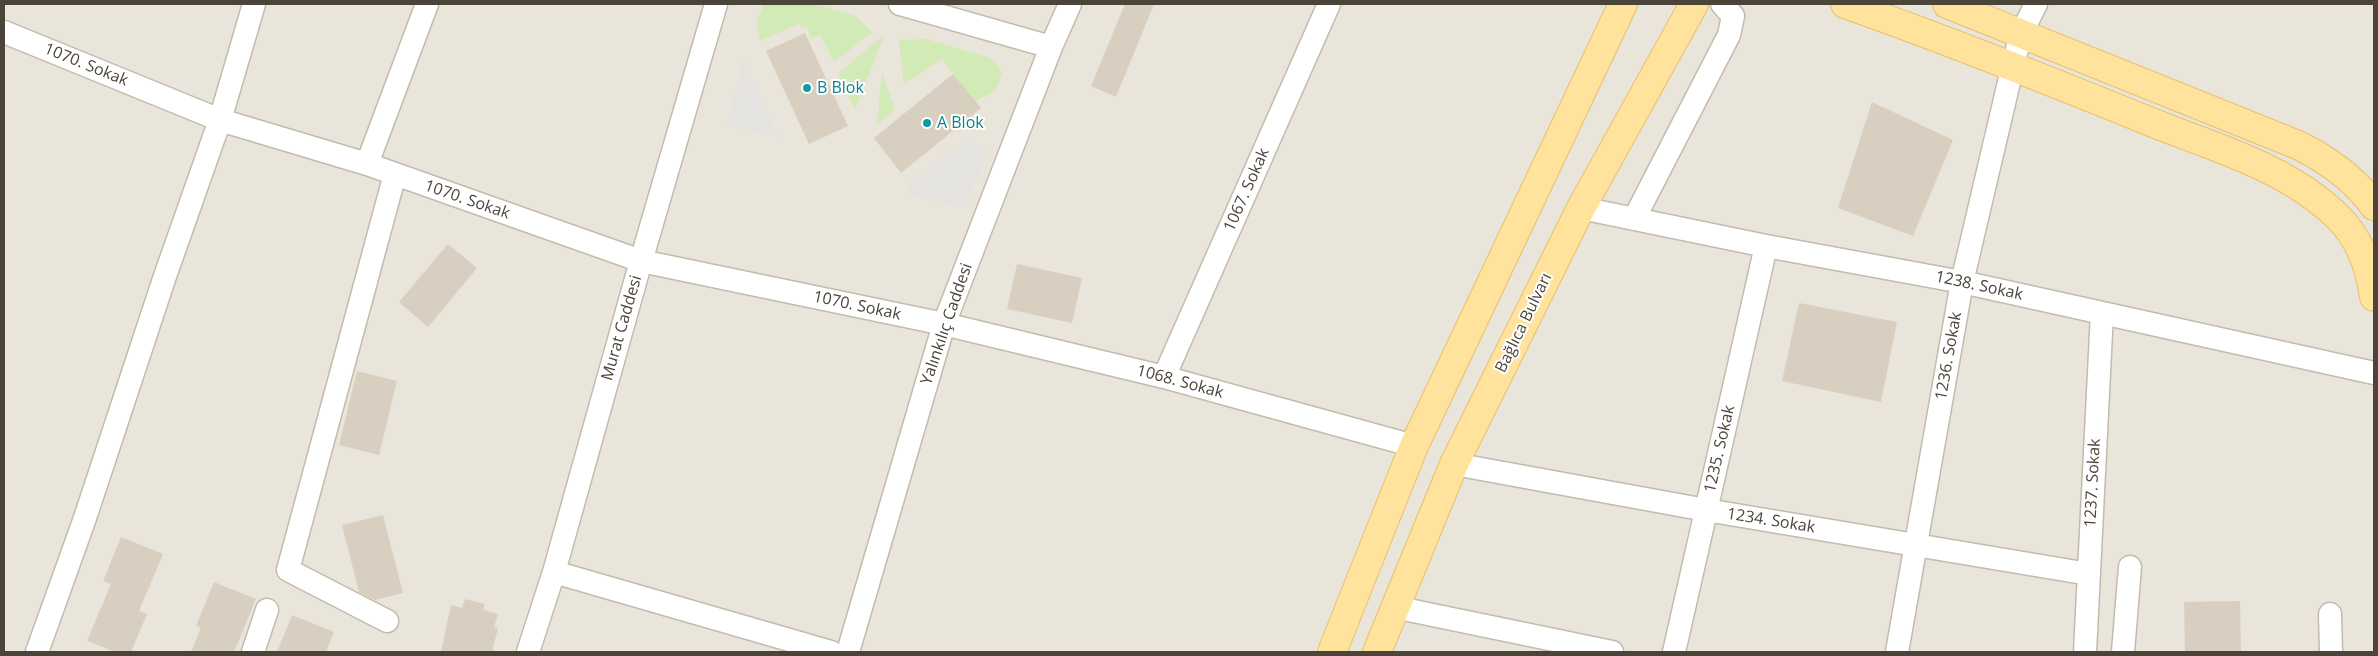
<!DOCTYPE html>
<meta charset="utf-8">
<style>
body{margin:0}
#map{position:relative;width:2378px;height:656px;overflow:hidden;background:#f6f3ec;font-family:"Open Sans",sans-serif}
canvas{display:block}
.frame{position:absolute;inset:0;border:5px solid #4b4439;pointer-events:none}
</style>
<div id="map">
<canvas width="2378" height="656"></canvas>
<div class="frame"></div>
</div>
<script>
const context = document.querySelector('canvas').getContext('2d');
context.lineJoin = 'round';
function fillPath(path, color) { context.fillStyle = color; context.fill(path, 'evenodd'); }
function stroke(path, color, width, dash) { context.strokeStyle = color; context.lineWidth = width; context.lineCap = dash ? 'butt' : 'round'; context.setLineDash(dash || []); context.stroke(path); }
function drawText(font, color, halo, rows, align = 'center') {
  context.font = font + ' "Open Sans",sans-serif'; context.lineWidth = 4; context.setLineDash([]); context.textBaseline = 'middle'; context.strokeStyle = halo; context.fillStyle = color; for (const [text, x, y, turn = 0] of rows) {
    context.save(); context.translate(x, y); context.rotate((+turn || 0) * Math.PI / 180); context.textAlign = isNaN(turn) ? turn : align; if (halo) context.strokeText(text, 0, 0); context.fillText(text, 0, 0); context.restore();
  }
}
fillPath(new Path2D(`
 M4 4H2374V652H4Z`), '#eae5da');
fillPath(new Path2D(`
 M763 4H815L856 16 872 32 834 62 821 35 811 38 807 27 802 28 799 24 760 41 757 23Z
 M881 37 883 38 855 110 838 74Z
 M926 39 988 57 995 61 1002 73 996 90 975 102 942 59 904 84 899 40Z
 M882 72 895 109 877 124Z`), '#d2eab5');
fillPath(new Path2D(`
 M743 61 779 137 727 125Z
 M965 140 989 148 965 208 912 195 905 187Z`), '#e5e3e0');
fillPath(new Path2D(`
 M1125 4H1154L1116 97 1091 86Z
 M805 33 848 126 809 144 766 51Z
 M953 74 981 108 901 173 874 138Z
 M1872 102 1953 140 1913 236 1838 208Z
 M448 244 477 268 428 327 399 302Z
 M1017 264 1082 278 1072 323 1007 309Z
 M1799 303 1897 322 1881 402 1782 381Z
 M357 371 397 381 379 455 339 445Z
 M383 515 403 593 375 600 359 592 342 525Z
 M121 537 163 554 139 611 147 614 131 652H116L87 641 111 584 103 581Z
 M214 582 256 599 234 652H191L201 628 196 626Z
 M465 599 485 604 483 610 498 614 494 627 498 628 492 652H441L451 605 462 608Z
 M2240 601 2241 652H2185L2184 602Z
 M292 615 334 632 326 652H277Z`), '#d8cfc1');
const minor = new Path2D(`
 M900 4 1051 47
 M4 32 220 120 367 164 641 261 944 324 1164 377 1414 446
 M367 164 427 4
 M1581 208 1766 246 1962 282 2374 373
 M1634 219 1729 35 1733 16 1722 4
 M1164 377 1329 4
 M1454 464 1706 510 2089 574
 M554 572 831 652
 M1394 607 1612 652
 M2330 614 2331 652
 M387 621 288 570 395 174
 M37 652 85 518 164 279 220 120 254 4
 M253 652 267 610
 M528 652 554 572 641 261 716 4
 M848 652 944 324 1051 47 1070 4
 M1674 652 1766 246
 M1897 652 1962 282 2013 65 2021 34 2036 4
 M2085 652 2102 313
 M2123 652 2130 567`);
const major = new Path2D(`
 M1845 4C1950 41 2053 82 2156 124 2219 149 2287 168 2337 216 2359 237 2370 268 2374 297
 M1947 4 2298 145C2328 160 2355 179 2374 206
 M1332 652 1414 446 1623 4
 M1377 652 1454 464 1581 208 1694 4`);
stroke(minor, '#c2bbae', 25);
stroke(major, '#e6c16a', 30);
stroke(minor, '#fff', 22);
stroke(major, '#ffe39c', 28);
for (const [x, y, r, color] of [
 [807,88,5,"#0f9aa8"],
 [927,123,5,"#0f9aa8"]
]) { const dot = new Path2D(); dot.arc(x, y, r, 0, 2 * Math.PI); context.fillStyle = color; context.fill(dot); stroke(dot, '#fff', 2); }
drawText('16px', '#4b4439', '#fff', [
 ["1070. Sokak",86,65,22],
 ["1067. Sokak",1247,190,-66],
 ["1070. Sokak",467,200,19],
 ["1238. Sokak",1979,286,12],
 ["1070. Sokak",857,306,12],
 ["Bağlıca Bulvarı",1524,323,-64],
 ["Yalınkılıç Caddesi",947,324,-71],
 ["Murat Caddesi",622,328,-74],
 ["1236. Sokak",1949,356,-80],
 ["1068. Sokak",1180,382,15],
 ["1235. Sokak",1720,449,-77],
 ["1237. Sokak",2093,483,-87],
 ["1234. Sokak",1771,521,9]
]);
drawText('16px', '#0d838f', '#fff', [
 ["B Blok",817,88],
 ["A Blok",937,123]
], 'left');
</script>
